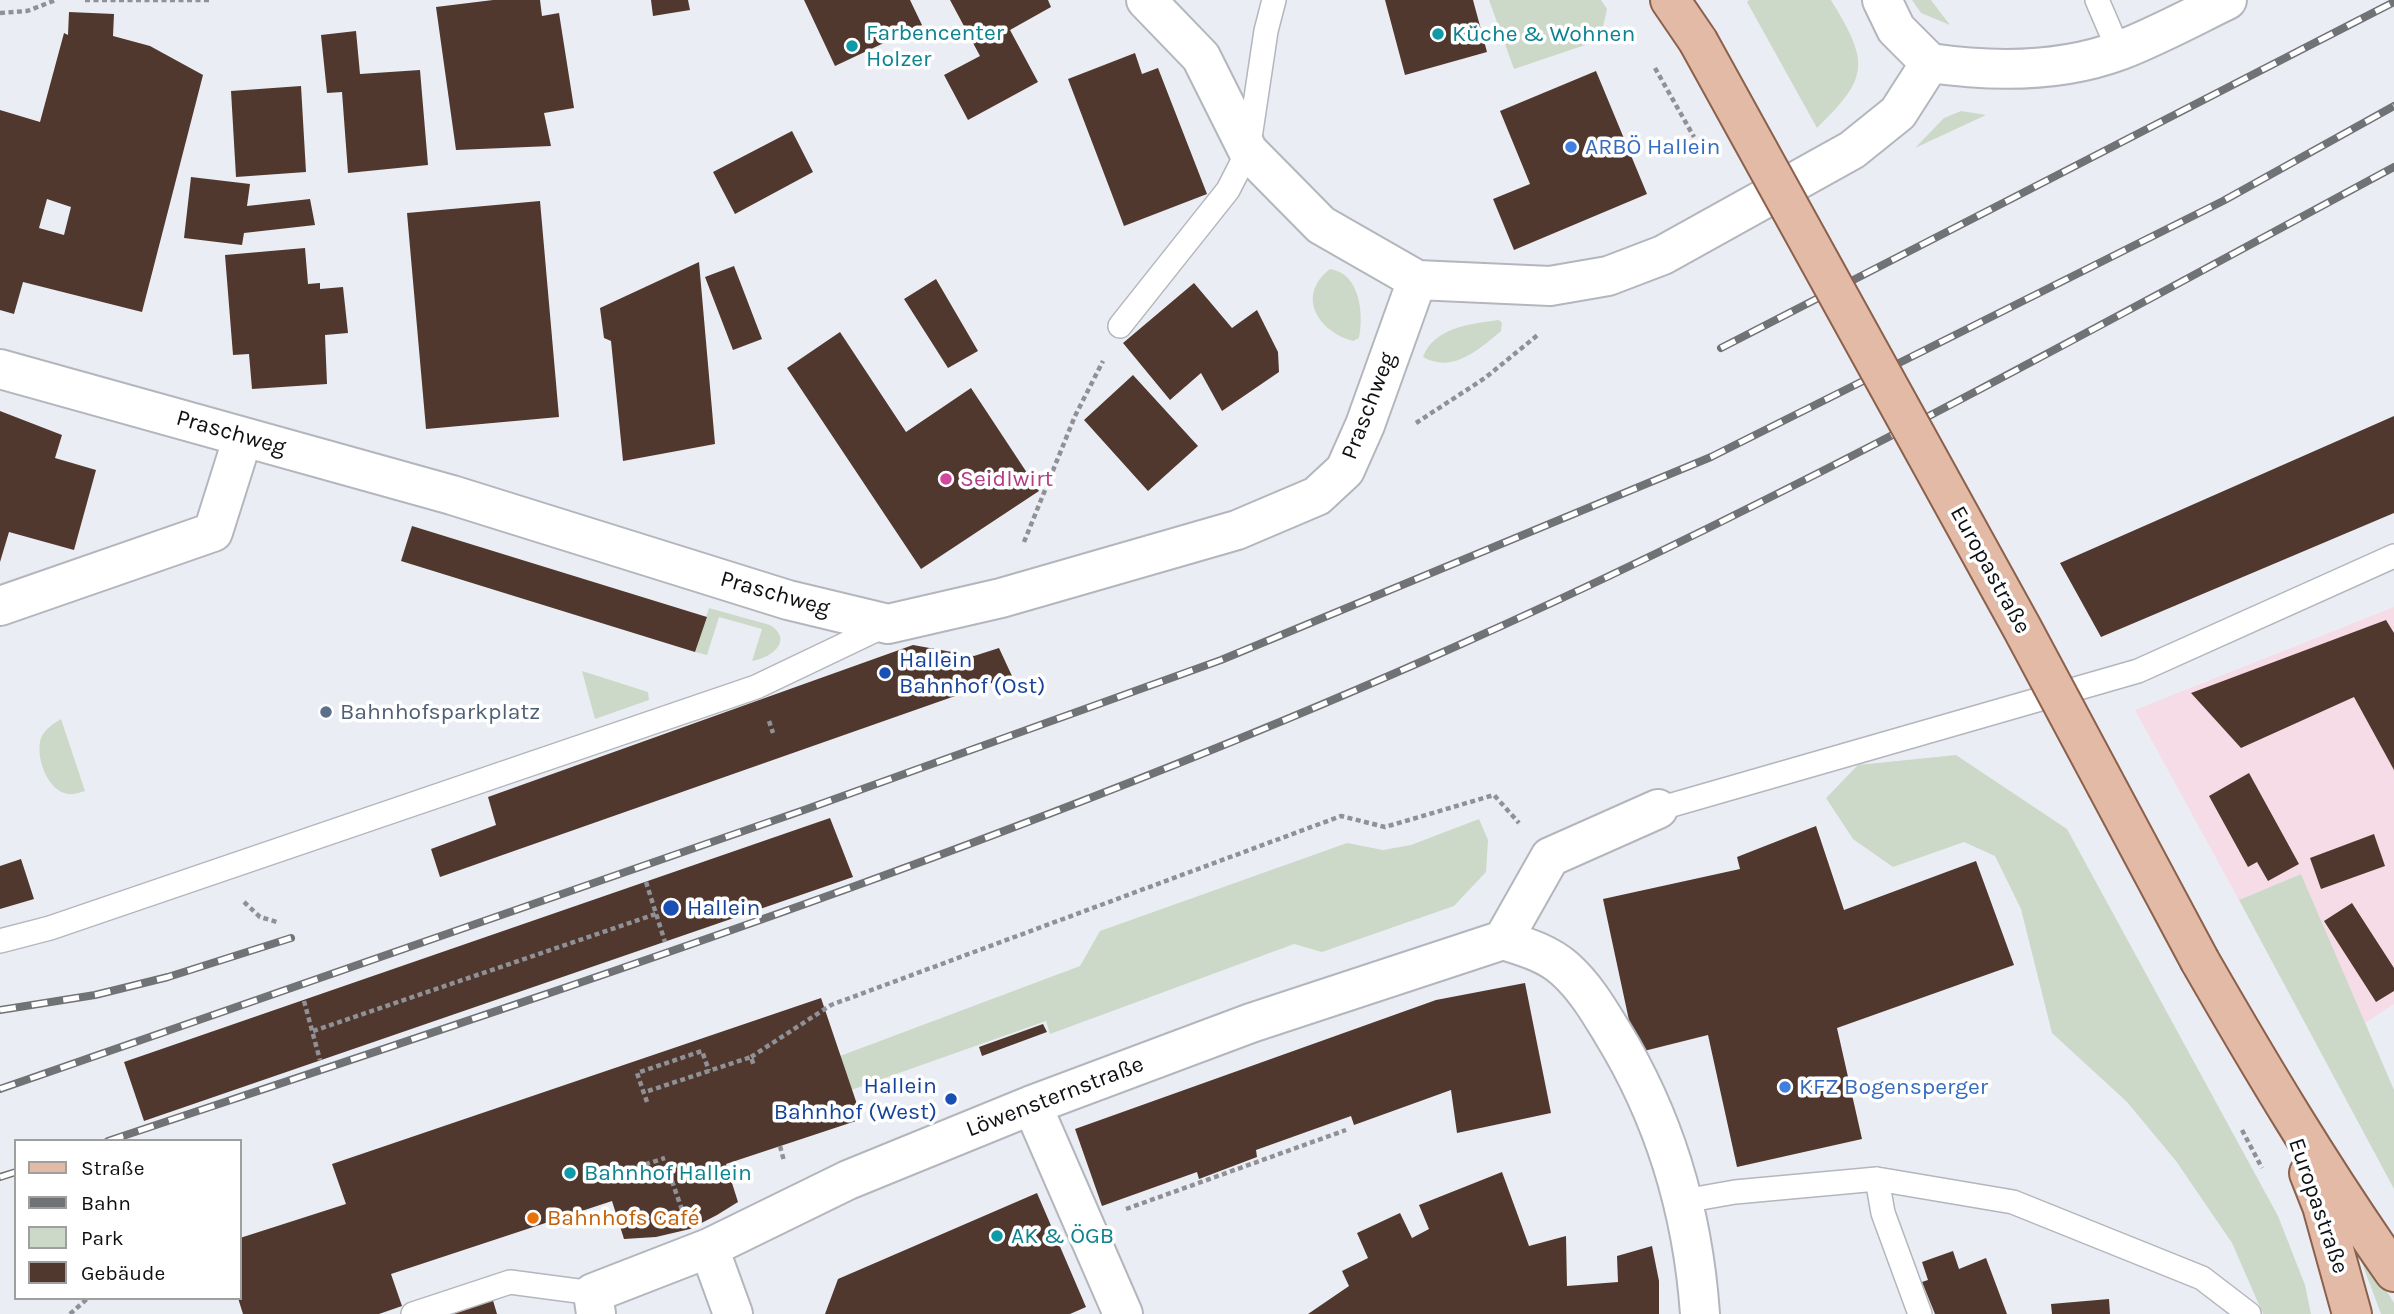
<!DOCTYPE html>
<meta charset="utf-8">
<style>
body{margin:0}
#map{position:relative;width:2394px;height:1314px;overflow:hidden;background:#ebedf4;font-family:Karla,sans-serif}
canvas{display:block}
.legend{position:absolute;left:14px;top:1139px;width:228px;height:161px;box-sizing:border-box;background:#fff;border:2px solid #9f9fa0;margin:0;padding:9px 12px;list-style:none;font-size:21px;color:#0f1012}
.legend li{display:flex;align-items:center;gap:14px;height:35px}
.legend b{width:35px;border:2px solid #9f9fa0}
</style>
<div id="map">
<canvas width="2394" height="1314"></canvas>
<ul class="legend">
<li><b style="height:9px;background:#e2baa6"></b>Straße</li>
<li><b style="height:9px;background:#707276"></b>Bahn</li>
<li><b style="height:19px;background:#ccd9c8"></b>Park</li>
<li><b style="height:19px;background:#51382e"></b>Gebäude</li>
</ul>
</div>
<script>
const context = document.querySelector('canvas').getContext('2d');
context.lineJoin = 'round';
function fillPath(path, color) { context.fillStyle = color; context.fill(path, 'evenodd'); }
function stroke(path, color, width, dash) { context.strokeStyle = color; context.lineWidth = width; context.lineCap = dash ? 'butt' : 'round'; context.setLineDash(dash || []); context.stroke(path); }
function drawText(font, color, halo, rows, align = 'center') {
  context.font = font + ' Karla,sans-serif'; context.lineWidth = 7; context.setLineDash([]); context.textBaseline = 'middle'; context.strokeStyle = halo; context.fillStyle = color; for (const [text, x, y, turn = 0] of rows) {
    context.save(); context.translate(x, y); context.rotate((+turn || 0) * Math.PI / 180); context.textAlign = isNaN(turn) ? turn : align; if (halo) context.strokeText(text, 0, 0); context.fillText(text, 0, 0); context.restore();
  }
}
fillPath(new Path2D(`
 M2394 607V1004L2365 1023 2301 874 2239 900 2135 710Z`), '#f5dce6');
fillPath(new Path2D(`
 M1489 0H1601L1607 9 1600 40 1514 69Z
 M1749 0H1831C1869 62 1870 77 1817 128L1747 2Z
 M1912 0H1931L1950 25 1921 13Z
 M1961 111 1986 115 1915 148 1944 118Z
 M1330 269C1360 273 1364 314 1359 338L1353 341C1319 332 1295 296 1330 269Z
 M1499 320 1502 323 1501 331C1480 349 1452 374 1423 357 1434 327 1471 324 1499 320Z
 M709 608 770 625C794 640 772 658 752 661L762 629 719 617 707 655 695 652Z
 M582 671 648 692 649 700 595 719Z
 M61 719 85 791C81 792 73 795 68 794 47 791 35 756 41 738 45 729 53 724 61 719Z
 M1956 755 2067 829 2278 1216 2305 1285 2311 1314H2263L2232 1243 2176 1161 2127 1102 2052 1033 2021 909 1995 856 1964 842 1893 867 1853 839 1826 798 1858 765Z
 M1479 819 1488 840 1486 872 1454 906 1322 952 1294 944 1050 1034 1046 1021 851 1090 840 1056 1080 966 1100 931 1347 843 1383 850 1411 845Z
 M2301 874 2394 1090V1189L2239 900Z
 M2350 1231 2394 1303V1314H2381Z`), '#ccd9c8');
fillPath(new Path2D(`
 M493 0H540L542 16 559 13 574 108 544 113 551 146 456 150 436 7Z
 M651 0H688L690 10 653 16Z
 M804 0H910L922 25 835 66Z
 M950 0H1048L1051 7 1010 30 1038 82 968 120 944 75 980 56Z
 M1385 0H1473L1487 52 1405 75Z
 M69 12 114 14 113 36 150 46 203 75 142 312 23 282 14 314 0 310V110L40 122 64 33 68 35ZM47 199 71 207 64 235 39 228Z
 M356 31 360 74 420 70 428 165 348 173 342 92 327 93 321 35Z
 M1135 53 1142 74 1158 68 1207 194 1124 226 1068 79Z
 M1596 71 1647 194 1514 250 1493 199 1530 184 1500 111Z
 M301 86 306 172 236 177 231 91Z
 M792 131 813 172 735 214 713 172Z
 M191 177 250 184 247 206 310 199 315 225 244 233 242 245 184 238Z
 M540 201 559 417 426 429 407 213Z
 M305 248 308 284 320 283V289L343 287 348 333 325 335 327 384 252 389 249 354 233 355 225 255Z
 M699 262 715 444 623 461 611 341 604 338 600 308Z
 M734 266 762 339 733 350 705 277Z
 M936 279 978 351 948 368 904 299Z
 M1194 283 1232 328 1257 310 1278 352 1279 372 1222 411 1201 373 1170 400 1123 343Z
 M840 332 906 432 971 388 1039 491 921 569 787 368Z
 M1133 375 1198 446 1148 491 1084 420Z
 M0 411 62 435 55 458 96 470 74 550 9 532 0 562Z
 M2394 416V513L2101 637 2060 563Z
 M412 526 707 617 695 652 401 561Z
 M2386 620 2394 633V770L2354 697 2241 748 2191 693Z
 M913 645 974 656 999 648 1012 676 440 877 431 849 496 825 488 797Z
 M2249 773 2299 864 2268 881 2257 862 2248 867 2209 796Z
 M830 818 853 877 144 1121 124 1062Z
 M1816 826 1844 910 1976 861 2014 965 1837 1028 1862 1139 1737 1167 1708 1035 1636 1053 1603 899 1740 869 1737 857Z
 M2374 834 2385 866 2321 889 2310 858Z
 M21 859 34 899 0 909V866Z
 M2352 903 2394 968V991L2376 1002 2324 921Z
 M1525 983 1551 1113 1457 1133 1451 1090 1354 1125 1351 1116 1256 1150 1257 1157 1199 1179 1197 1172 1102 1206 1075 1129 1436 1000Z
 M821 998 862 1119 726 1164 738 1202 717 1215 690 1229 656 1237 624 1239 612 1201 391 1274 402 1306 379 1314H243L238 1298 240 1238 346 1204 332 1164Z
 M1043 1024 1047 1032 982 1056 979 1047Z
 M1502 1172 1529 1246 1566 1236 1567 1286 1618 1282 1617 1256 1652 1246 1659 1281V1314H1308L1349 1286 1342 1271 1368 1258 1357 1233 1400 1213 1412 1238 1429 1229 1419 1205Z
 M1037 1193 1086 1307 1070 1314H825L838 1279Z
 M1953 1251 1959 1269 1986 1258 2007 1314H1935L1922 1282 1928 1280 1922 1262Z
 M492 1297 497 1314H445Z
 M2109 1299 2110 1314H2052L2051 1304Z`), '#51382e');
const service = new Path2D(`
 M2097 0 2119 51
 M1120 326 1228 190 1248 151 1266 31 1274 0
 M1658 809 2138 671 2394 556
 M0 941 50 928 756 687 888 624
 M1877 1179 1883 1213 1920 1314
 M1684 1201 1735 1192 1877 1179 2013 1202 2202 1278 2249 1314
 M413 1314 510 1282 593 1293`);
const minor = new Path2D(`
 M1146 0 1201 57 1248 151 1321 225 1417 280 1550 286 1608 276 1663 255 1852 150 1898 113 1930 63 1896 29 1882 0
 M1930 63C1992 72 2060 73 2121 50 2157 36 2192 17 2227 0
 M0 369 452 495 788 600 888 624 1001 598 1237 530 1317 496 1345 470 1365 425 1417 280
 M0 606 213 532 243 437
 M1503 940C1525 947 1547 953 1565 969 1585 987 1598 1009 1612 1032 1665 1118 1693 1214 1700 1314
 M1032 1105 1123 1314
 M709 1248 733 1314
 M596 1314 593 1293 709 1248 848 1180 1032 1105 1251 1023 1503 940 1550 857 1658 809`);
const primary = new Path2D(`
 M1670 0 1698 41
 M2200 961C2261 1067 2323 1171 2394 1272
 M2309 1173 2322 1206 2352 1314`);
stroke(service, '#b3b6bc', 26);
stroke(minor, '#b3b6bc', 42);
stroke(primary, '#8b614b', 42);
stroke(new Path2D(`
 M85 0H211
 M0 13 27 11 56 0
 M1416 423 1485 378 1539 334
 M1024 542 1075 416 1103 361
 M769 721 773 733
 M646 882 665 942
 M244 902 260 917 277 922
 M304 1001 320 1060
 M313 1031 656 914
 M751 1057 831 1005 1341 816 1385 827 1494 795 1519 823
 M648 1091 751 1057 754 1066
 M647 1102 637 1073 702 1051 709 1071
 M2242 1130 2262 1168
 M780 1146 784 1161
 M637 1167 665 1158
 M672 1181 682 1210
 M1126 1209 1346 1130
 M70 1314 88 1298`), '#8f9196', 4.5, [5, 3.5]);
stroke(service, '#fff', 23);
stroke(minor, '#fff', 38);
stroke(primary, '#e2baa6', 38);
const rail = new Path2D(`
 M1721 348 2394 2
 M0 1010 95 995 168 977 291 938
 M0 1089 804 810 1221 660 1711 457 2223 201 2394 106
 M108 1141C563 989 1020 841 1459 645 1779 503 2086 333 2394 167
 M0 1177 16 1172`);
stroke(rail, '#707276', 8);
stroke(rail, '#fff', 5, [16]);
const primaryBridge = new Path2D(`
 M1698 41 2022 628 2200 961`);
stroke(primaryBridge, '#8b614b', 42, []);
stroke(new Path2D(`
 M1655 68 1694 137`), '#8f9196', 4.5, [5, 3.5]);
stroke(primaryBridge, '#e2baa6', 38);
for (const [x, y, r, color] of [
 [1438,34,7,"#0f9aa8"],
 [852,46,7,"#0f9aa8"],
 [1571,147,7,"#3f7fe0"],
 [946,479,7,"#d1479c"],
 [885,673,7,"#1a4fb4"],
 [326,712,7,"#5c6f8a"],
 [671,908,9,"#1a4fb4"],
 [1785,1087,7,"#3f7fe0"],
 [951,1099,7,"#1a4fb4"],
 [570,1173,7,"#0f9aa8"],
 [533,1218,7,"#e8710a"],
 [997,1236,7,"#0f9aa8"]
]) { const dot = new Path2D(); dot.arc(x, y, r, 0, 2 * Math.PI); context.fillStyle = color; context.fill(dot); stroke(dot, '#fff', 2.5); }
drawText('23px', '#0d838f', '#fff', [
 ["Farbencenter",866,33],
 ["Holzer",866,59],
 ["Küche & Wohnen",1452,34],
 ["Bahnhof Hallein",584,1173],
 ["AK & ÖGB",1011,1236]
], 'left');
drawText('23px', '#366cbe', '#fff', [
 ["ARBÖ Hallein",1585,147],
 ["KFZ Bogensperger",1799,1087]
], 'left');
drawText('23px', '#0f1012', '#fff', [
 ["Praschweg",1369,406,-69],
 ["Praschweg",231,433,16],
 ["Europastraße",1990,570,61],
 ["Praschweg",775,594,16],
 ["Löwensternstraße",1055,1097,-21],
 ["Europastraße",2318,1206,71]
]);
drawText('23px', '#b23c85', '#fff', [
 ["Seidlwirt",960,479]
], 'left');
drawText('23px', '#164399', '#fff', [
 ["Hallein",899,660],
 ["Bahnhof (Ost)",899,686],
 ["Hallein",687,908],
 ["Hallein",937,1086,"right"],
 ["Bahnhof (West)",937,1112,"right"]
], 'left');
drawText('23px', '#4e5e75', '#fff', [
 ["Bahnhofsparkplatz",340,712]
], 'left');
drawText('23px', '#c56008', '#fff', [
 ["Bahnhofs Café",547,1218]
], 'left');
</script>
